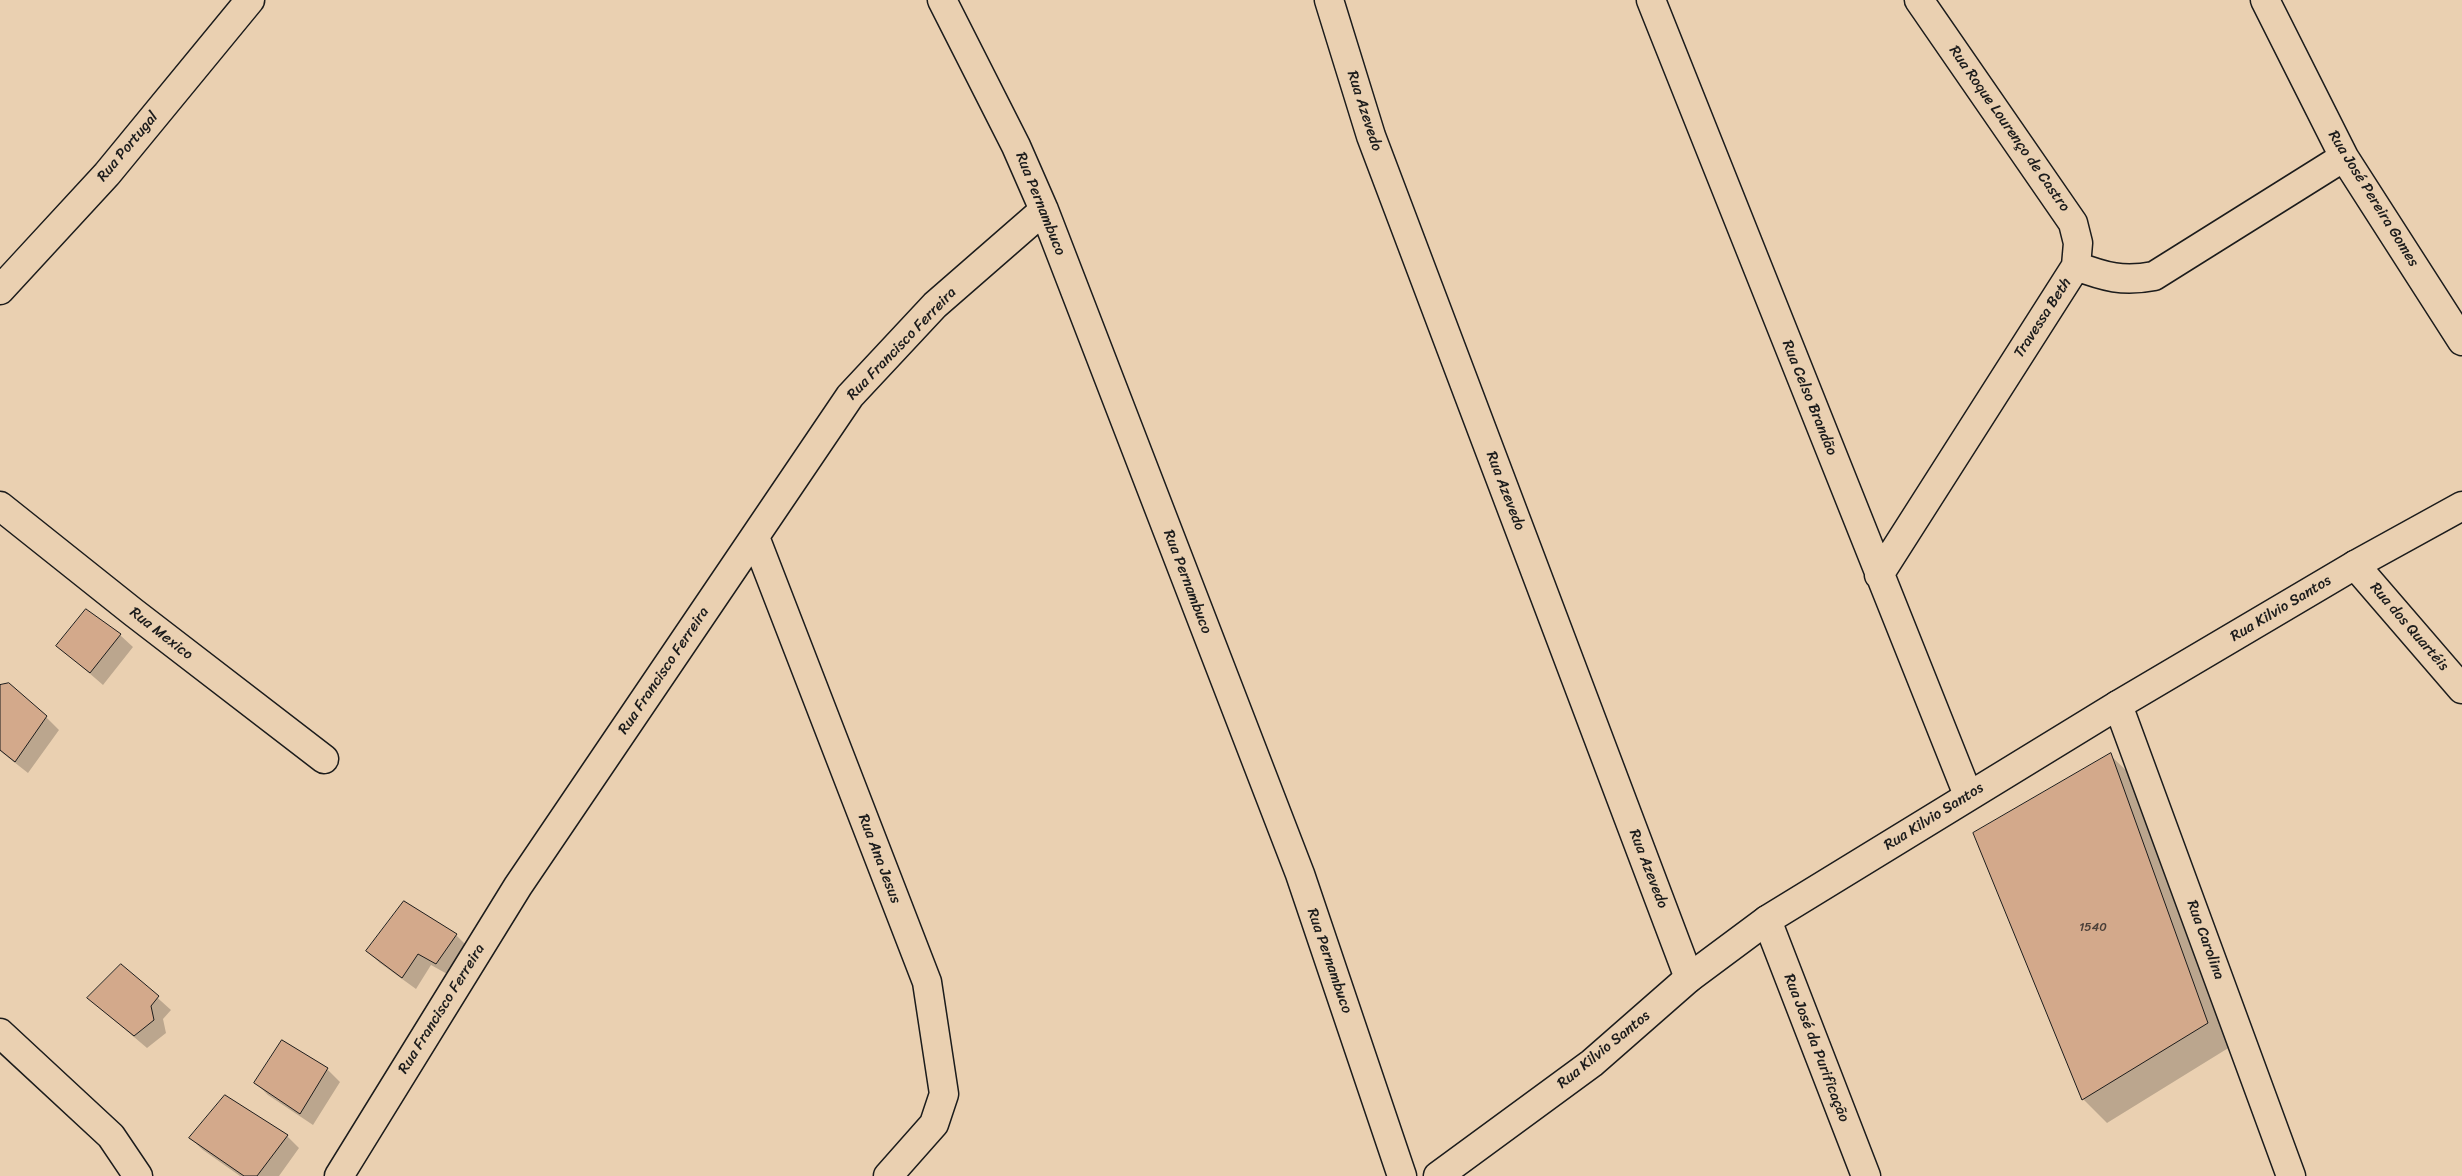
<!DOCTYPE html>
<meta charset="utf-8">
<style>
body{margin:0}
canvas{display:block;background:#ead0b1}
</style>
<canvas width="2462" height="1176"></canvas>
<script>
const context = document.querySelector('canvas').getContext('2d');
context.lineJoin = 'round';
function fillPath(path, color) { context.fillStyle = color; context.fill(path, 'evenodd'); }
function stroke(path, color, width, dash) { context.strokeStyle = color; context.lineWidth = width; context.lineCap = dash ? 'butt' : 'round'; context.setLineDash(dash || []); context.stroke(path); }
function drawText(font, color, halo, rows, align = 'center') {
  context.font = font + ' Sriracha,sans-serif'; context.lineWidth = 4.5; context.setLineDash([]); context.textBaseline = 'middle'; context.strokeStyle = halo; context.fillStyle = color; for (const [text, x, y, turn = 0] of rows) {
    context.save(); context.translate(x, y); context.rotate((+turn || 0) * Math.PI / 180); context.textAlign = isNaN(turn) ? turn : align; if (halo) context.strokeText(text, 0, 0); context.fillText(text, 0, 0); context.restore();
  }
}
fillPath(new Path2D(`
 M120 635 133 647 103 685 58 646Z
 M0 687 46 717 59 730 28 773 0 751Z
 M2110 755 2134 778 2230 1047 2107 1123 2083 1099 1974 834Z
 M404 903 456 935 469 948 449 975 431 965 416 989 380 963 367 951Z
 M121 965 171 1010 163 1019 166 1033 147 1048 88 998Z
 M327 1069 340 1082 313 1125 268 1095 256 1083Z
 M287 1136 299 1148 279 1176H240L203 1150 190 1138Z`), '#0003');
const building = new Path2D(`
 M86 609 121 634 90 673 56 646Z
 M9 683 47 716 15 762 0 750V685Z
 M2111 753 2208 1023 2082 1100 1973 833Z
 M404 901 457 934 436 964 418 954 402 978 366 951Z
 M121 964 159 996 151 1006 154 1020 134 1036 87 998Z
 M282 1040 328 1068 300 1114 254 1083Z
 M225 1095 288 1135 257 1176H244L189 1138Z`);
fillPath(building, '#d3a98b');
stroke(building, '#1c1c1c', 1);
const minor = new Path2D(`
 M942 0 1016 146 1044 210 1300 874 1402 1176
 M1329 0 1371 136 1689 978
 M1651 0 1968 795
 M2265 0 2344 157 2462 341
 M2076 266C2105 277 2123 282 2154 276L2344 157
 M0 290 107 174 250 0
 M0 506 133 612 324 759
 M755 537 927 982 944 1094 934 1124 888 1176
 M1879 575 2076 266 2078 243 2073 223 1919 0
 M2118 705 2291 1176
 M1767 920 1866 1176
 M0 1033 111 1136 138 1176
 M339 1176 518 886 850 396 935 305 1044 210`);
const tertiary = new Path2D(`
 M2355 565 2462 689`);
const secondary = new Path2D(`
 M1438 1176 1592 1063 1689 978 1767 920 2118 705 2355 565 2462 506`);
stroke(minor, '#1c1c1c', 31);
stroke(tertiary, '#1c1c1c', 31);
stroke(secondary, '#1c1c1c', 31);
stroke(minor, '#ead0b1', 28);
stroke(tertiary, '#ead0b1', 28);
stroke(secondary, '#ead0b1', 28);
drawText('12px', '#4a3f38', null, [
 ["1540",2093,928]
]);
drawText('15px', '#1c1c1c', '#ead0b1', [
 ["Rua Azevedo",1364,111,72],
 ["Rua Roque Lourenço de Castro",2009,129,55],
 ["Rua Portugal",128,147,-50],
 ["Rua José Pereira Gomes",2373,199,58],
 ["Rua Pernambuco",1040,204,68],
 ["Travessa Beth",2043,318,-57],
 ["Rua Francisco Ferreira",902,344,-46],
 ["Rua Celso Brandão",1809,398,68],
 ["Rua Azevedo",1505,491,69],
 ["Rua Pernambuco",1187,582,69],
 ["Rua Kilvio Santos",2281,609,-31],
 ["Rua dos Quartéis",2409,627,49],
 ["Rua Mexico",161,634,38],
 ["Rua Francisco Ferreira",664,671,-56],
 ["Rua Kilvio Santos",1934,817,-32],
 ["Rua Ana Jesus",879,859,69],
 ["Rua Azevedo",1648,869,69],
 ["Rua Carolina",2205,940,70],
 ["Rua Pernambuco",1329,961,71],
 ["Rua Francisco Ferreira",442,1009,-58],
 ["Rua José da Purificação",1816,1048,69],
 ["Rua Kilvio Santos",1604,1050,-39]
]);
</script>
